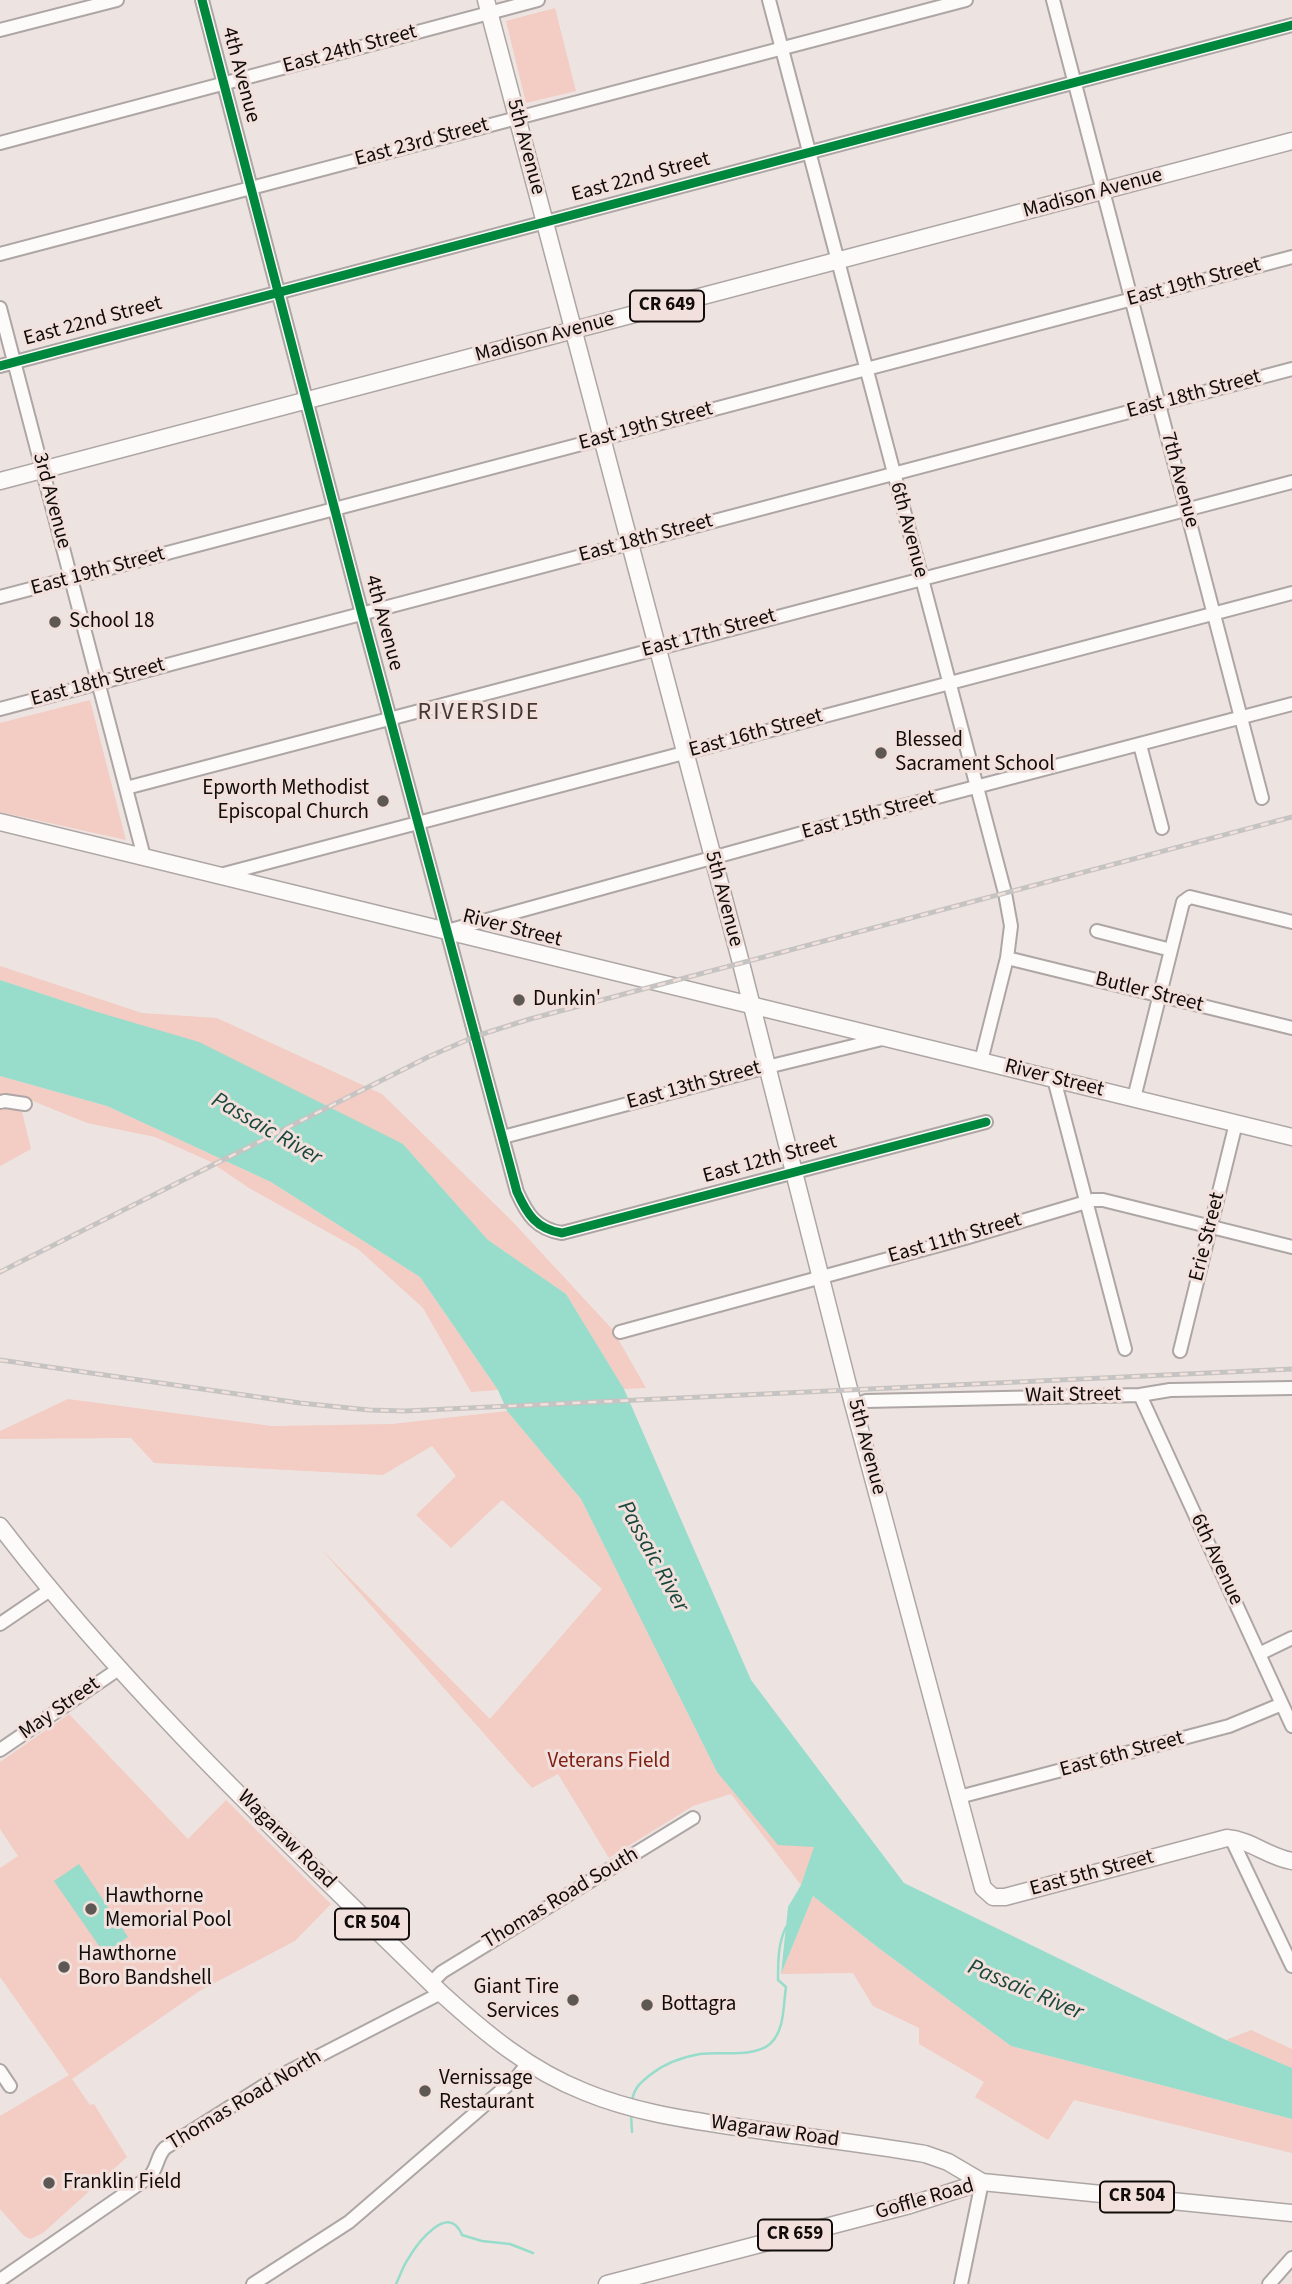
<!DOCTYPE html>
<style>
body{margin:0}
canvas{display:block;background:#ede4e1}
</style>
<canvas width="1292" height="2284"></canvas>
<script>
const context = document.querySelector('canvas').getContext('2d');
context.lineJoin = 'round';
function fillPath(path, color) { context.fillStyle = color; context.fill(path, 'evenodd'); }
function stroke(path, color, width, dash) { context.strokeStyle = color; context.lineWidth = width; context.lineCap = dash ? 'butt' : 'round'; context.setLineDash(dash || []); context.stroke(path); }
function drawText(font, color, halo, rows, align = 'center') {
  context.font = font + ' "Source Sans 3",sans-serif'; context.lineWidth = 6; context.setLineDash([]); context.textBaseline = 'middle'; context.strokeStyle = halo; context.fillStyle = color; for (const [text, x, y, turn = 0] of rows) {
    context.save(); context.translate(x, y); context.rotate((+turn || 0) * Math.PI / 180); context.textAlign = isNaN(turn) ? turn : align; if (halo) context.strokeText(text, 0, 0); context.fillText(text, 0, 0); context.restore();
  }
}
fillPath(new Path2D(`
 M555 8 576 91 526 103 506 21Z
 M90 700 126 840 0 812V723Z
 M0 966 142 1013 217 1018 382 1094 512 1221 613 1330 646 1388 624 1389 566 1294 488 1240 403 1144 94 1011 0 980Z
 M0 1076 107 1106 271 1182 420 1277 498 1390 471 1392 423 1308 358 1249 249 1188 209 1161 155 1137 87 1123 18 1095 31 1149 0 1166Z
 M68 1399 272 1426 392 1424 507 1411 581 1499 717 1772 815 1847 801 1885 731 1794 693 1806 609 1858 558 1774 532 1788 321 1549 490 1719 602 1589 502 1500 451 1548 416 1515 456 1476 432 1446 383 1475 154 1463 131 1438 0 1439V1431Z
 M69 1714 188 1839 226 1800 331 1904 295 1941 201 1990 72 2079 90 2105 94 2104 127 2157 43 2233 30 2239 24 2236 0 2209V2116L69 2075 0 1977V1868L18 1856 0 1829V1762Z
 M813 1896 876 1946 1011 2046 1292 2119V2153L1074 2100 1048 2140 975 2097 984 2082 919 2044V2028L873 2006 853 1973 781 1974Z
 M1251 2030 1292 2049V2068L1226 2040Z`), '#f3ccc3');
fillPath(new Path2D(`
 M0 980 94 1011 199 1042 403 1144 488 1240 566 1294 624 1389 751 1680 904 1883 1226 2040 1292 2068V2119L1011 2046 876 1946 813 1896 781 1974 788 1907 801 1885 814 1847 778 1845 717 1772 581 1499 507 1411 498 1390 420 1277 271 1182 107 1106 0 1076Z
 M79 1864 128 1937 104 1953 54 1881Z`), '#98dccb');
stroke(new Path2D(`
 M632 2101C634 2088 640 2083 650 2075 664 2064 682 2057 700 2054 721 2051 753 2058 770 2044 785 2030 783 2006 786 1987L778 1980C778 1962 778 1943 786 1927
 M631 2114 632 2132
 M396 2284C400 2276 403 2266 408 2259 418 2242 449 2202 462 2235L482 2241 510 2244 533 2253`), '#98dccb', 2.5);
const minor = new Path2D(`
 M202 0 362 614 517 1192C527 1214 536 1229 562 1233L986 1122
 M769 0 1005 893 1011 926 1007 958 981 1061
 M1053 0 1262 798
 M0 30 117 0
 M0 143 538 0
 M0 254 966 0
 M0 308 144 857
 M0 366 1292 25
 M0 597 1292 257
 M0 709 1292 369
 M1140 745 1162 828
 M126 788 1292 482
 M220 875 1292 593
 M447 931 842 822 1292 704
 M1097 931 1171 950
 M1007 958 1292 1028
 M1054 1079 1125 1349
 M1134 1098 1183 902 1190 897 1292 922
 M0 1102 5 1101 25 1104
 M503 1137 767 1067 882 1039
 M620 1332 965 1238 1093 1200H1103L1292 1247
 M1180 1351 1236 1123
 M1140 1395 1292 1726
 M855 1406 866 1401 1140 1395 1170 1390 1292 1388
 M0 1624 50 1590
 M1259 1654 1292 1638
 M0 1750 120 1668
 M959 1797 1229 1726 1282 1704
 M1231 1838 1292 1966
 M431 1983 442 1972 693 1818
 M0 2071 10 2086
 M0 2280 149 2177C158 2169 156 2157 165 2148L276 2078 441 1993
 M253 2284 349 2222 517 2077 528 2063
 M961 2284 982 2182
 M1269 2284 1292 2258`);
const major = new Path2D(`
 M486 0 741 963 848 1385 983 1888 993 1897H1005L1227 1838C1251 1840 1268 1857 1292 1861
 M0 481 1292 141
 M0 822 1292 1137
 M0 1526C130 1696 288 1843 441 1993 485 2033 529 2070 585 2092 631 2111 681 2119 730 2126 795 2136 861 2143 925 2154L948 2162 982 2182
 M607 2284 910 2205 982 2182 1292 2213`);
stroke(minor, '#ada6a4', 16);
stroke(major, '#ada6a4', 19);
stroke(minor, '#fcfbfa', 12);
stroke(major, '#fcfbfa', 16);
const rail = new Path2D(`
 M0 1272 428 1057 476 1036 530 1019 1292 817
 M0 1360 300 1403 369 1410 405 1411 1292 1369`);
stroke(rail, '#c6c4c2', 5);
stroke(rail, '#f2e0dc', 2.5, [8]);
stroke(new Path2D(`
 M202 0 362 614 517 1192C527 1214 536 1229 562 1233L986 1122
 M0 366 1292 25`), '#00873e', 9);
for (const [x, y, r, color] of [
 [55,622,7,"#5e5855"],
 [881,753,7,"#5e5855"],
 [383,801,7,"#5e5855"],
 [519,1000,7,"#5e5855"],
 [91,1909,7,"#5e5855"],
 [64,1967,7,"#5e5855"],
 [573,2000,7,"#5e5855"],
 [647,2005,7,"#5e5855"],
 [425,2091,7,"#5e5855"],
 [49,2183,7,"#5e5855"]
]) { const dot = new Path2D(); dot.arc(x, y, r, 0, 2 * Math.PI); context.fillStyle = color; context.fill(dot); stroke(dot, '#f2e0dc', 2.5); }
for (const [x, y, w] of [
 [667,306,74],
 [372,1924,74],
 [1137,2197,74],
 [795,2235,74]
]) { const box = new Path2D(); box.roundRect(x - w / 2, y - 15.5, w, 31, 5); context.fillStyle = '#f2e0dc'; context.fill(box); stroke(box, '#110c0a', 2); }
drawText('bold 19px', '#110c0a', null, [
 ["CR 649",667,306],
 ["CR 504",372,1924],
 ["CR 504",1137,2197],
 ["CR 659",795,2235]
]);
drawText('21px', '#110c0a', '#f2e0dc', [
 ["East 24th Street",350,50,-15],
 ["4th Avenue",240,75,75],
 ["East 23rd Street",422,143,-15],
 ["5th Avenue",525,147,75],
 ["East 22nd Street",641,178,-15],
 ["Madison Avenue",1093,194,-15],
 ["East 19th Street",1194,283,-15],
 ["East 22nd Street",93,322,-15],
 ["Madison Avenue",545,338,-15],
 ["East 18th Street",1194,395,-15],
 ["East 19th Street",646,427,-15],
 ["7th Avenue",1179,480,75],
 ["3rd Avenue",51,501,75],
 ["6th Avenue",908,530,75],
 ["East 18th Street",646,539,-15],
 ["East 19th Street",98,572,-15],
 ["4th Avenue",383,623,75],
 ["East 17th Street",709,634,-15],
 ["East 18th Street",98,683,-15],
 ["East 16th Street",756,734,-15],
 ["East 15th Street",869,816,-15],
 ["5th Avenue",723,899,75],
 ["River Street",512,929,14],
 ["Butler Street",1149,993,14],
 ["River Street",1054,1079,14],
 ["East 13th Street",694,1086,-15],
 ["East 12th Street",770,1160,-15],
 ["Erie Street",1208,1237,-76],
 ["East 11th Street",955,1239,-16],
 ["Wait Street",1073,1396,-1],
 ["5th Avenue",866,1447,75],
 ["6th Avenue",1216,1560,65],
 ["May Street",60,1709,-35],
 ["East 6th Street",1122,1755,-15],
 ["Wagaraw Road",286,1840,45],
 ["East 5th Street",1092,1874,-15],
 ["Thomas Road South",561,1899,-31],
 ["Thomas Road North",245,2101,-31],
 ["Wagaraw Road",775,2132,8],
 ["Goffle Road",925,2200,-16]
]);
drawText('21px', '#110c0a', '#f2e0dc', [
 ["School 18",69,622],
 ["Blessed",895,741],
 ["Sacrament School",895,765],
 ["Epworth Methodist",369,789,"right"],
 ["Episcopal Church",369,813,"right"],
 ["Dunkin'",533,1000],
 ["Hawthorne",105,1897],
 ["Memorial Pool",105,1921],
 ["Hawthorne",78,1955],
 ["Boro Bandshell",78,1979],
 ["Giant Tire",559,1988,"right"],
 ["Services",559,2012,"right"],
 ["Bottagra",661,2005],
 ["Vernissage",439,2079],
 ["Restaurant",439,2103],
 ["Franklin Field",63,2183]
], 'left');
drawText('21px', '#7f1f12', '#f2e0dc', [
 ["Veterans Field",609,1762]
]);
drawText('italic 23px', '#19473d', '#f2e0dc', [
 ["Passaic River",266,1130,30],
 ["Passaic River",652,1557,61],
 ["Passaic River",1025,1991,23]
]);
context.letterSpacing = '2px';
drawText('24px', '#453734', '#f2e0dc', [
 ["RIVERSIDE",479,714]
]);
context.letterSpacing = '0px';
</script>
